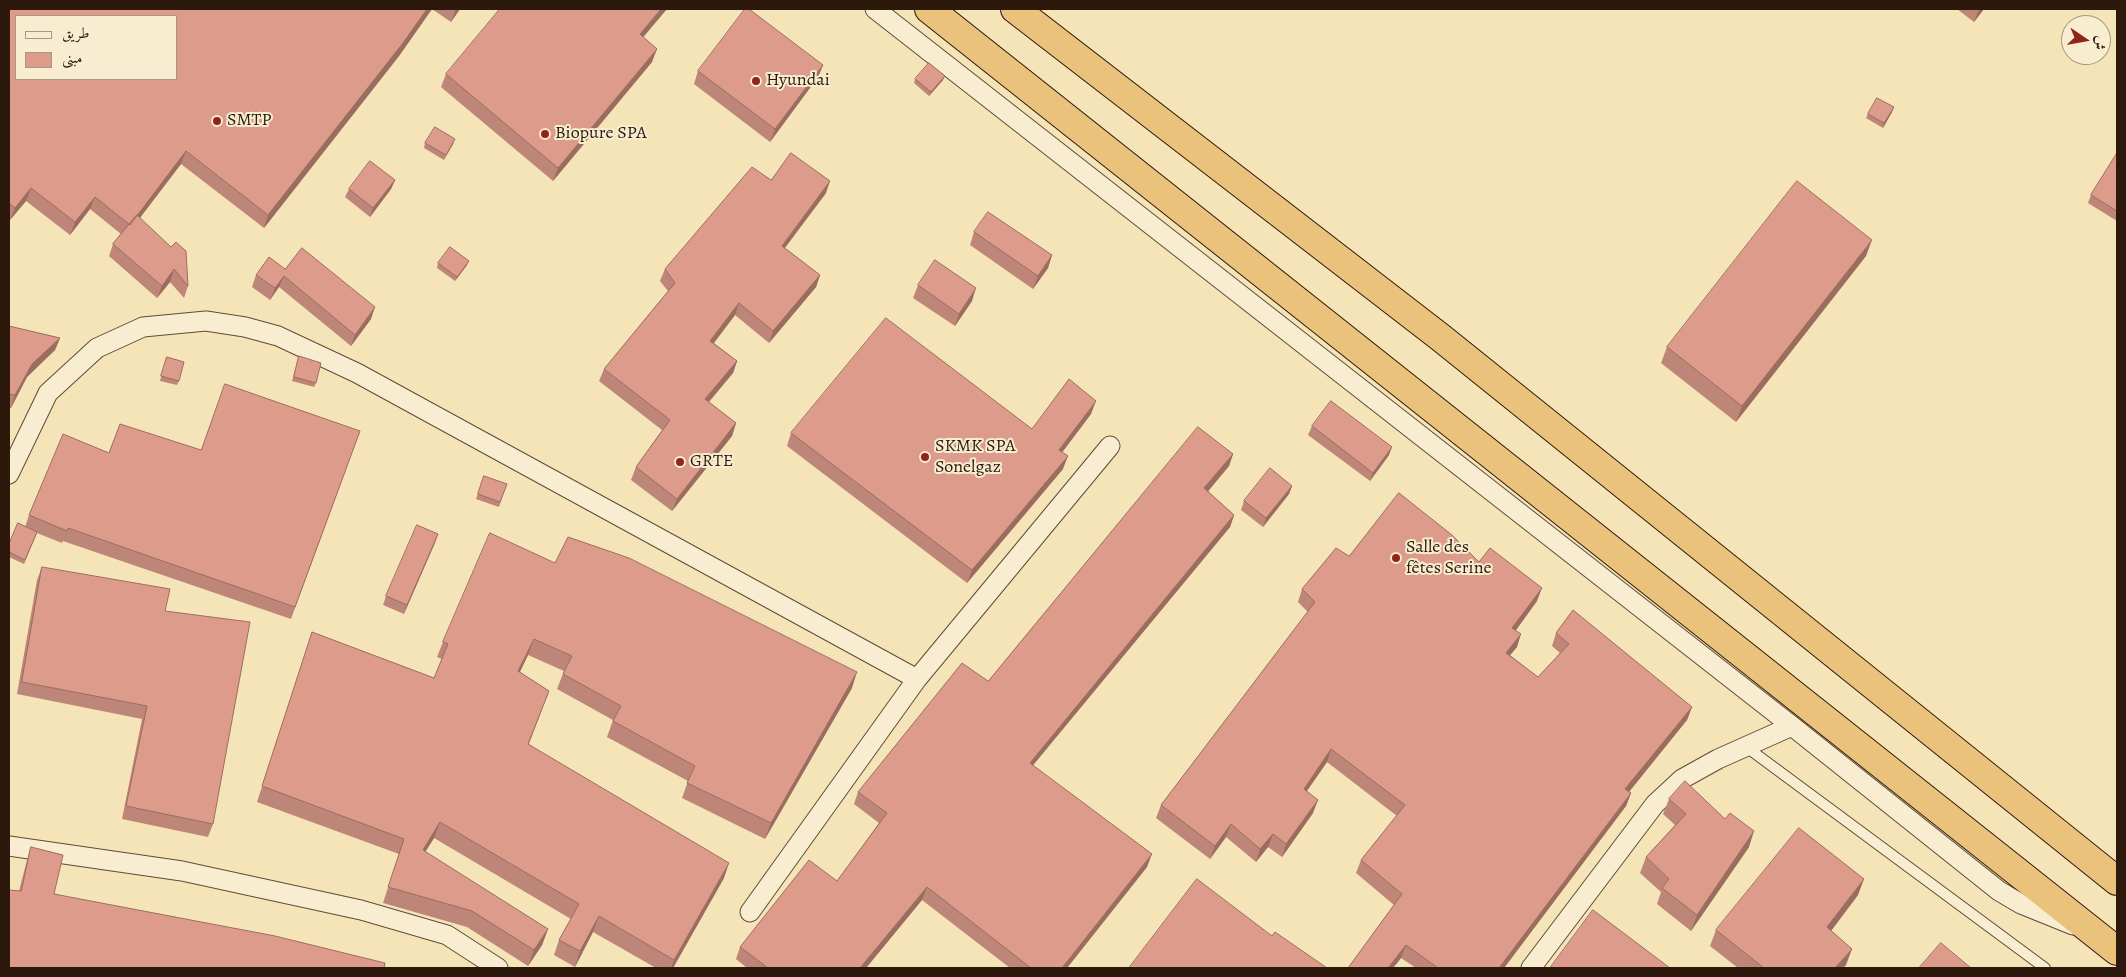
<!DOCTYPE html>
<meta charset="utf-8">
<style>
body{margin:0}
#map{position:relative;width:2126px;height:977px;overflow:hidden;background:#f5e4b7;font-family:Alegreya,Amiri,serif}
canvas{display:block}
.frame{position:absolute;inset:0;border:10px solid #2c190b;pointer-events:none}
.legend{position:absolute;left:15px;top:15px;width:162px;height:65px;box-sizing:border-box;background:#f8edd0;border:1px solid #a69881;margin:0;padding:6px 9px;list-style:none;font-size:15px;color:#2c190b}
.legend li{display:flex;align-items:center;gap:10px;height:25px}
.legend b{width:25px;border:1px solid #a69881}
.north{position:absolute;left:2061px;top:15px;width:50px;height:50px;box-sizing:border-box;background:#f8edd0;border:1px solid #a69881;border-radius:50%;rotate:102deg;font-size:14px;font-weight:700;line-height:20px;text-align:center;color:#2c190b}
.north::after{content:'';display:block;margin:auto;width:18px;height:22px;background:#8f2418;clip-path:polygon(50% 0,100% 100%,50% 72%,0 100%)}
</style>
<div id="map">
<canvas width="2126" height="977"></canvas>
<div class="frame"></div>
<ul class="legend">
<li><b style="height:6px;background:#f8edd0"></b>طريق</li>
<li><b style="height:14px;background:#dd9c8b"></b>مبنى</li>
</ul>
<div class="north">ش</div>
</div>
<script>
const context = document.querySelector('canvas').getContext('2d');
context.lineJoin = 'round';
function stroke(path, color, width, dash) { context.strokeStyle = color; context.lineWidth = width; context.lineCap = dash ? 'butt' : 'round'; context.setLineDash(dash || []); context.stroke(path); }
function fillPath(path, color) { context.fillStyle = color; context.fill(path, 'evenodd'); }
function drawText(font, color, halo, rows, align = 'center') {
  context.font = font + ' Alegreya,serif'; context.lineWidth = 4; context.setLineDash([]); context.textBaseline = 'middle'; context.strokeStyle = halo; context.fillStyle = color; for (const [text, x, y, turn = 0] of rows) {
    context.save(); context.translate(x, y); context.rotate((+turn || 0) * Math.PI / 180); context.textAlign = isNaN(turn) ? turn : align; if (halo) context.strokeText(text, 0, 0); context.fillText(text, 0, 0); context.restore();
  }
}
const lane = new Path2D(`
 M1745 746 2045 968`);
const street = new Path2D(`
 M875 9 1792 726 1999 891 2021 904 2073 925
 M9 474 48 393 97 348 143 327 206 321 245 327 278 336 357 373 917 679
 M9 846 182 871 361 910 447 935 498 968
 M750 912 917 679 1110 446
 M1531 968 1655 804 1682 779 1718 759 1792 726`);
const highway = new Path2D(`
 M929 9 2117 951
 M1015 9 1440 337 2117 881`);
stroke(lane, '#5e4c36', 12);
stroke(street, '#5e4c36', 21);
stroke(highway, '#2c190b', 30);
stroke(lane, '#f8edd0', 10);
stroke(street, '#f8edd0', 19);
stroke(highway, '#eac27c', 28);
fillPath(new Path2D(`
 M9 9H432L399 56 264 228 181 164 140 218 188 286 184 298 170 282 157 298 109 256 113 244 121 234 90 209 70 235 26 201 10 220 9 219Z
 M432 9H460L451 22Z
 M1957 9H1984L1974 22Z
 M643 37 652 62 553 181 441 87 446 74Z
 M823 65 818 77 770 142 694 84 698 71Z
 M915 79 943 80 929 96 914 83Z
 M1894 107 1892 112 1883 128 1866 118 1868 114Z
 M425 143H454L444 160 424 148Z
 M2117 153V221L2088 203 2091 195Z
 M395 180 391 189 370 217 345 197 349 189Z
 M771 180 826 193 785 248 820 275 816 287 769 343 735 315 714 343 737 361 733 373 709 402 736 423 732 436 672 511 631 480 636 467 662 430 599 381 604 369 668 291 660 281 665 269Z
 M974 232 1052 255 1048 268 1033 289 970 245Z
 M1866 256 1736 422 1661 363 1667 347Z
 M438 263 467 265 455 281 437 268Z
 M285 269 371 319 351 346 279 287 270 300 252 287 256 275Z
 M918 285 972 301 955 326 913 298Z
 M9 326 60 338 55 350 27 377 11 408H9Z
 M299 356 316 383 314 387 292 381Z
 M167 357 179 381 177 385 160 381Z
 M1091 414 1062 452 1063 469 967 583 787 446 791 433 1032 429Z
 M1312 426 1389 455 1370 481 1308 435Z
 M360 431 291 619 63 541 62 543 37 533 24 564 9 557V544L25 527 29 515 109 453 201 450Z
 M1233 454 1229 466 1208 491 1234 515 1230 527 1033 765 1147 867 1067 968H1010L922 900 866 968H747L736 959 740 947 837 881 879 823 854 804 858 792 988 681Z
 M484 476 507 484 499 507 476 499Z
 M1292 486 1289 494 1263 527 1241 510 1244 501Z
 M438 534 404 614 383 605 386 596Z
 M1349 556 1479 562 1537 601 1516 630 1517 647 1510 655 1538 677 1560 653 1552 646 1556 633 1692 707 1687 720 1629 791 1631 793 1626 806 1504 968H1416L1401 958 1393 968H1348L1394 905 1356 873 1361 860 1397 816 1327 762 1307 791 1313 813 1282 857 1268 847 1256 862 1226 837 1210 859 1156 818 1161 805 1308 612 1298 602 1302 589Z
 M555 563 852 688 765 839 682 798 688 781 607 737 613 720 557 689 564 671 528 655 520 672 549 691 529 744 724 878 673 968H656L593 932 575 967 554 955 559 940 571 919 434 838 425 852 548 929 542 945 528 966 467 927 383 903 399 854 257 802 312 632 434 678 442 659 437 657 443 642Z
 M42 567 165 611 213 824 208 837 122 819 142 719 17 694 37 580Z
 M1669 799 1749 847 1691 931 1657 904 1661 892 1640 873 1646 857 1675 825 1663 814Z
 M31 847 54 894 19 891 27 860Z
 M1858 895 1831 931 1846 965 1843 968H1738L1710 946 1716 930Z`), '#be8678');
fillPath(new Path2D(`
 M427 9H432L399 56 264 228 268 215Z
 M456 9H460L451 22Z
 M661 9H667L635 47 640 34Z
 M1979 9H1984L1974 22Z
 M657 49 652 62 553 181 558 168Z
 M823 65 818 77 770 142 775 129Z
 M945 76 943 80 929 96 931 92Z
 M1894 107 1892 112 1883 128 1884 123Z
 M186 151 181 164 125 237 130 225Z
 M395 180 391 189 370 217 373 208Z
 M830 181 826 193 777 258 782 246Z
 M31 188 26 201 10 220 15 208Z
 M95 197 90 209 70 235 75 222Z
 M1872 240 1866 256 1736 422 1742 406Z
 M1052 255 1048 268 1033 289 1038 276Z
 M469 261 467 265 455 281 457 277Z
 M174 269 170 282 157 298 162 286Z
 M820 275 816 287 769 343 773 331Z
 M284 276 279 287 270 300 275 288Z
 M976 288 972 301 955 326 959 314Z
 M739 303 735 315 706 353 710 341Z
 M375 307 371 319 351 346 355 335Z
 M60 338 55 350 27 377 11 408 15 395 32 364Z
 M737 361 733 373 701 411 705 399Z
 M1096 401 1091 414 1055 462 1059 450Z
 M736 423 732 436 672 511 677 499Z
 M1392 447 1389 455 1370 481 1373 473Z
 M1233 454 1229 466 1200 501 1204 488Z
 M1068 456 1063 469 967 583 972 570Z
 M1292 486 1289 494 1263 527 1266 518Z
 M1234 515 1230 527 1025 775 1030 763Z
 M438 534 435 543 404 614 407 605Z
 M1542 588 1537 601 1508 641 1512 628Z
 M1521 634 1517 647 1501 666 1506 653Z
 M534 639 528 655 513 686 518 671Z
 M857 672 852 688 765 839 771 823Z
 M1692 707 1687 720 1621 802 1625 789Z
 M1331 749 1327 762 1299 802 1304 789Z
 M1631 793 1626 806 1504 968H1499Z
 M1318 800 1313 813 1282 857 1286 844Z
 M440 822 434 838 417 865 423 850Z
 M1231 824 1226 837 1210 859 1215 846Z
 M1754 831 1749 847 1691 931 1697 915Z
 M1273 834 1268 847 1256 862 1260 849Z
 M1152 854 1147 867 1067 968H1062Z
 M729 863 724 878 673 968H671L674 960Z
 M1864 879 1858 895 1821 944 1827 927Z
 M927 887 922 900 866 968H860Z
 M599 916 593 932 575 967 580 951Z
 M548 929 542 945 528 966 534 950Z
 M1406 945 1401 958 1393 968H1388Z
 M1852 949 1846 965 1843 968H1835Z`), '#9b6d61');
const building = new Path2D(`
 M9 9H427L403 43 268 215 186 151 130 225 95 197 75 222 31 188 15 208 9 203ZM16 16H176V79H16Z
 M500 9H661L640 34 657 49 558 168 446 74Z
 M745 9H749L823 65 775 129 698 71Z
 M929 63 945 76 931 92 915 79Z
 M1877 98 1894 107 1884 123 1868 114Z
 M435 127 455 139 446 155 425 143Z
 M791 153 830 181 782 246 820 275 773 331 739 303 710 341 737 361 705 399 736 423 677 499 636 467 670 420 604 369 675 283 665 269 752 167 771 180Z
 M2117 153V211L2091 195Z
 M370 161 395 180 373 208 349 189Z
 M1797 181 1872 240 1742 406 1667 347Z
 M988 212 1052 255 1038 276 974 232Z
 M137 215 171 247 176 242 186 251 188 286 174 269 162 286 113 244Z
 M450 247 469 261 457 277 438 263Z
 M302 248 375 307 355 335 284 276 275 288 256 275 269 257 285 269Z
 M935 260 976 288 959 314 918 285Z
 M886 318 1032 429 1069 379 1096 401 1059 450 1068 456 972 570 791 433Z
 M9 326 60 338 32 364 15 395 9 394Z
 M299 356 321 363 316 383 294 377Z
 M167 357 184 362 179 381 161 376Z
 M225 384 360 431 295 607 68 528 67 531 29 515 63 434 109 453 120 424 201 450Z
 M1331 401 1392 447 1373 473 1312 426Z
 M1198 427 1233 454 1204 488 1234 515 1030 763 1152 854 1062 968H1031L927 887 860 968H768L740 947 809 860 837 881 887 813 858 792 962 663 988 681Z
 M1270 468 1292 486 1266 518 1244 501Z
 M484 476 507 484 500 502 478 494Z
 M1399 493 1452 535 1479 562 1490 548 1542 588 1512 628 1521 634 1506 653 1538 677 1569 644 1556 633 1573 610 1692 707 1625 789 1631 793 1499 968H1438L1406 945 1388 968H1348L1402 894 1361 860 1405 805 1331 749 1304 789 1318 800 1286 844 1273 834 1260 849 1231 824 1215 846 1161 805 1315 602 1302 589 1336 548 1349 556Z
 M18 523 37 532 25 560 9 552V544Z
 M417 525 438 534 407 605 386 596Z
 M490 533 555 563 568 537 629 558 857 672 771 823 687 783 695 766 613 721 621 706 563 674 572 656 534 639 518 671 549 691 528 744 729 863 674 960 599 916 580 951 559 940 579 904 440 822 423 850 548 929 534 950 472 911 388 887 404 839 262 786 312 632 434 678 448 644 443 642Z
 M42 567 170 589 165 611 250 622 213 824 126 806 147 706 22 682Z
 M1685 781 1725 819 1730 813 1754 831 1697 915 1662 888 1669 879 1646 857 1686 814 1669 799Z
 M1799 828 1864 879 1827 927 1852 949 1835 968H1764L1716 930Z
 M31 847 63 855 54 894 275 936 385 963 384 968H9V890L21 891Z
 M1197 879 1272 936 1275 932 1327 968H1129Z
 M1593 910 1670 968H1550Z
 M1941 943 1971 968H1919Z`);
fillPath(building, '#dd9c8b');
stroke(building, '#9b6d61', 1);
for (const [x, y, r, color] of [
 [756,81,5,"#8f2418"],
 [217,121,5,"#8f2418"],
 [545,134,5,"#8f2418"],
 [925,457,5,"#8f2418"],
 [680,462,5,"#8f2418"],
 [1396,558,5,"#8f2418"]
]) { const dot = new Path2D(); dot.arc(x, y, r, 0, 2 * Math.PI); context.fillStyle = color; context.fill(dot); stroke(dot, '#f8edd0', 2); }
drawText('18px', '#2c190b', '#f8edd0', [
 ["Hyundai",766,81],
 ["SMTP",227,121],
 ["Biopure SPA",555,134],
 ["SKMK SPA",935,447],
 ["Sonelgaz",935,468],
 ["GRTE",690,462],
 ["Salle des",1406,548],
 ["fêtes Serine",1406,569]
], 'left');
</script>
